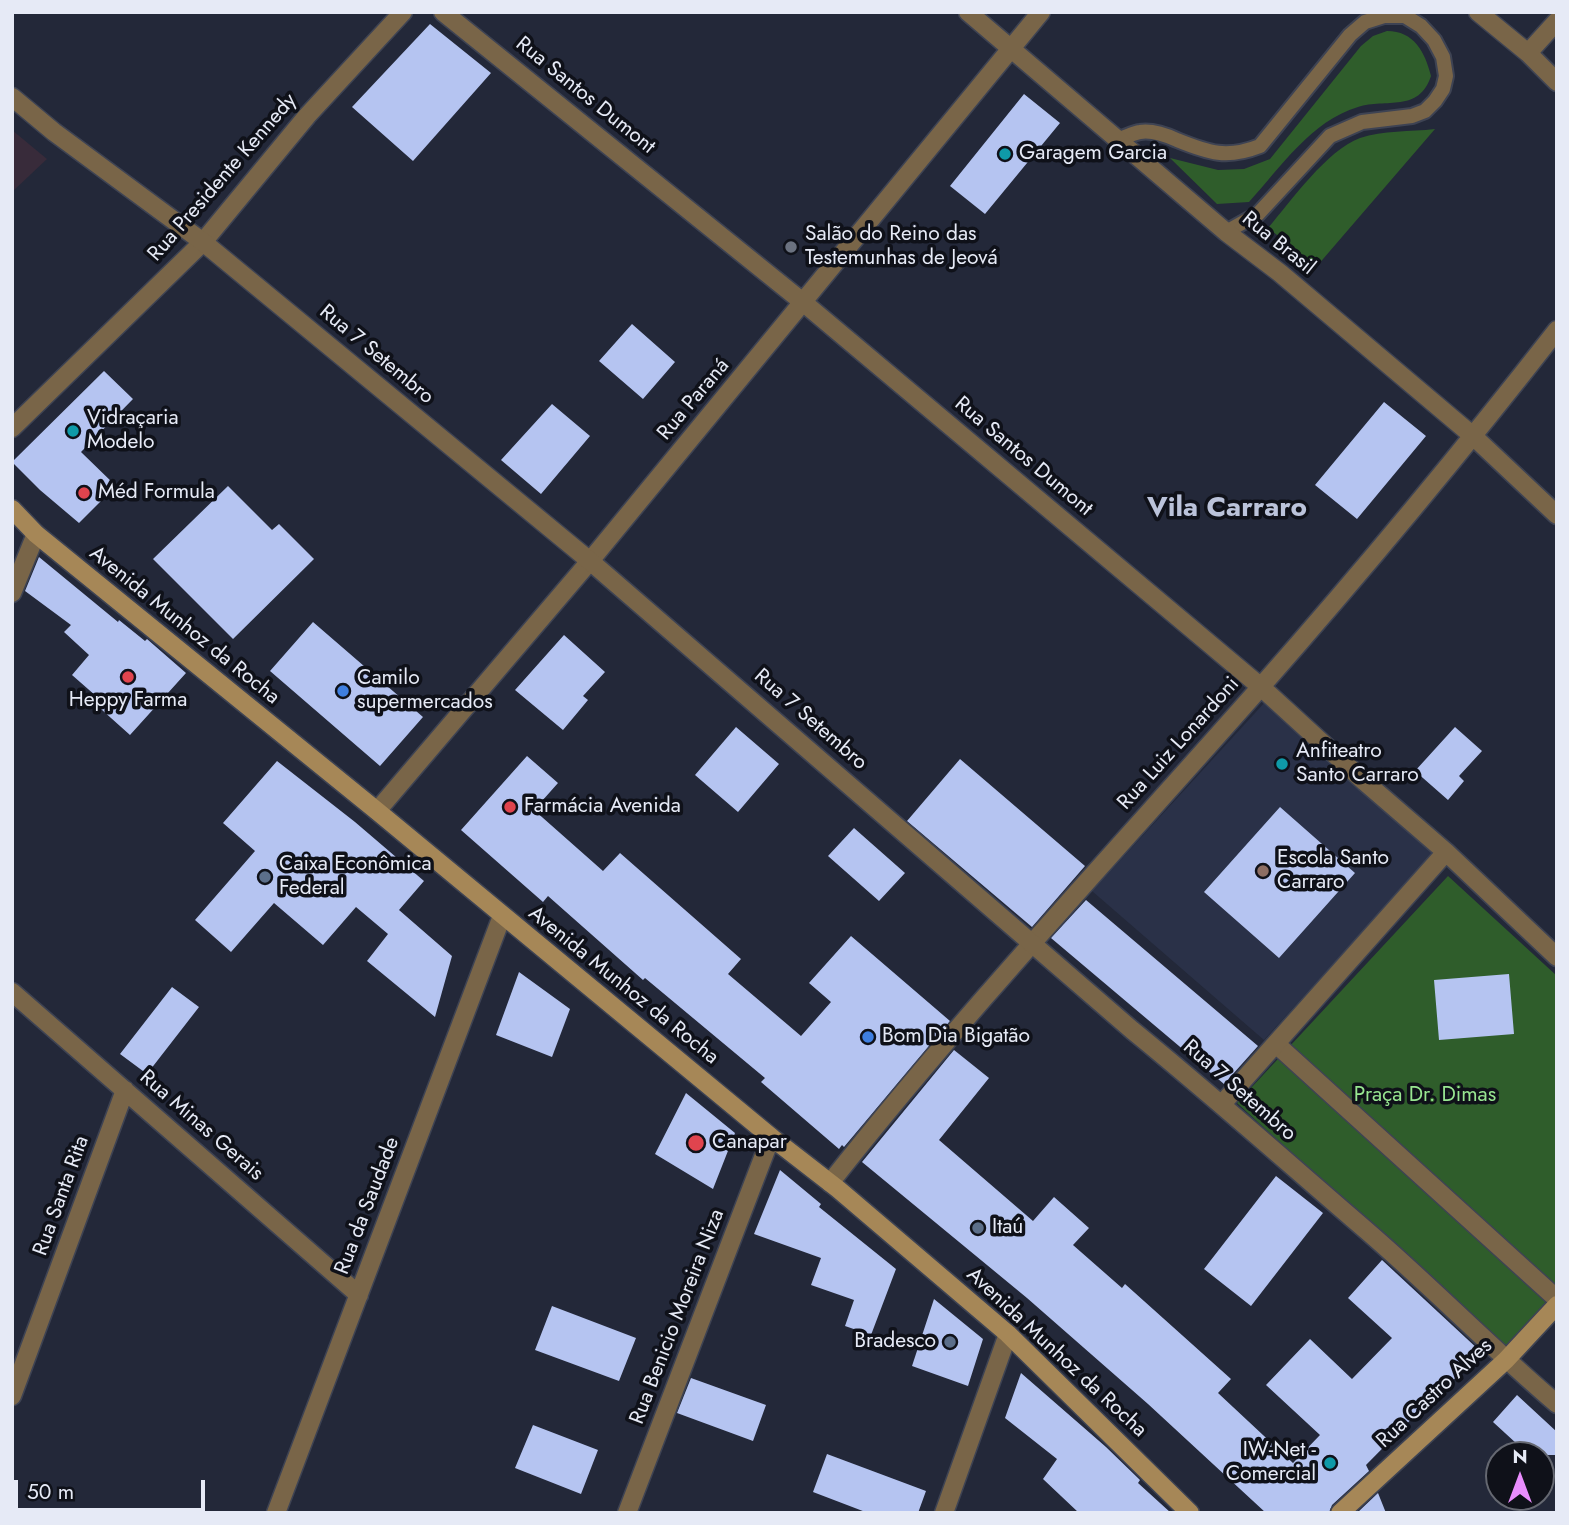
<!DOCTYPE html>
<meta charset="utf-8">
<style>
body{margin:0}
#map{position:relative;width:1569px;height:1525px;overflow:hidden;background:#232839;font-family:Jost,sans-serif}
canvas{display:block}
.frame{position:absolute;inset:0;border:14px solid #e6eaf6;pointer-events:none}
.north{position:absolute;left:1485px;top:1441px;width:70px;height:70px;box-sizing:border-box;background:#0f1119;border:2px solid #656871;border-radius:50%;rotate:0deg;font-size:19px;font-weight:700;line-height:28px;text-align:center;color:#e6eaf6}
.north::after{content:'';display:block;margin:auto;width:24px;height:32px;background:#e98dfd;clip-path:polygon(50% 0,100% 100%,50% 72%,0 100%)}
.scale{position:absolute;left:14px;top:1480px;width:191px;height:32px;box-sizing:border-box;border:4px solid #e6eaf6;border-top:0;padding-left:9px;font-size:21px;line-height:24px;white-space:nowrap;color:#e6eaf6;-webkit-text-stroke:5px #0f1119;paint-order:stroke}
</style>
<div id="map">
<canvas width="1569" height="1525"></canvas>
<div class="frame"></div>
<div class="north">N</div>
<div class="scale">50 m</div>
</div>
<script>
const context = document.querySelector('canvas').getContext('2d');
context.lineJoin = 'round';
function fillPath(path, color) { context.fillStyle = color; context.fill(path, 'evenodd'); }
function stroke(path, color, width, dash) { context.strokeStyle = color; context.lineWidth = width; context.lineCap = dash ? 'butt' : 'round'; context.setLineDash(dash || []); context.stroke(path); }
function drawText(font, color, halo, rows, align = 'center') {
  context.font = font + ' Jost,sans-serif'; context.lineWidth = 7; context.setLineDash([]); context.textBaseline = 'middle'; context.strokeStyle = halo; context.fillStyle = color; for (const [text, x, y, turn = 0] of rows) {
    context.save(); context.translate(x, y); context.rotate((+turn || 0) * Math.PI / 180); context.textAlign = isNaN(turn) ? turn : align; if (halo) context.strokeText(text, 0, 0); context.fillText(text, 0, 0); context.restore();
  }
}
fillPath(new Path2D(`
 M1266 701 1435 852 1264 1040 1092 891Z`), '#2a3148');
fillPath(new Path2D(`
 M12 130 47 159 12 192Z`), '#382b3a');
fillPath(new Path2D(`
 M1387 31C1414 31 1425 52 1431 76 1419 113 1386 98 1358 107 1311 121 1281 167 1249 202L1217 204 1170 158 1218 170 1244 169 1270 159 1361 46 1373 36Z
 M1435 129 1317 266 1268 228C1291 201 1327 150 1360 138 1383 130 1410 132 1435 129Z
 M1448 876 1557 976V1291L1504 1348 1237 1103Z`), '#2f5d2b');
fillPath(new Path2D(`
 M430 24 491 73 413 161 352 107Z
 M1024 94 1060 123 985 214 950 186Z
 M632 324 675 362 643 399 599 361Z
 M104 371 133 399 81 452 116 486 79 523 40 490 12 462Z
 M1384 402 1426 436 1357 519 1315 485Z
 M552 404 590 436 541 494 501 460Z
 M228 486 272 530 279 524 314 559 233 639 153 559Z
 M39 557 118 622 119 620 145 641 147 639 186 673 130 735 92 701 96 696 72 675 89 655 64 632 71 625 25 591Z
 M313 622 423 717 380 766 270 671Z
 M564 635 605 672 583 696 588 700 563 730 515 690Z
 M736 727 779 764 738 812 695 775Z
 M1455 727 1482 751 1459 776 1464 781 1448 800 1415 771Z
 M527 756 558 783 534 810 603 871 620 853 741 959 728 974 801 1036 831 1002 809 983 851 936 950 1021 844 1147 842 1145 839 1149 761 1082 765 1078 645 978 643 980 548 896 543 902 461 830Z
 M960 759 1085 866 1032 927 907 821Z
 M277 761 355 822 424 881 399 910 452 956 435 1017 367 961 388 934 356 907 323 945 274 903 231 952 195 920 255 851 223 823Z
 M1280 807 1355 873 1279 958 1204 892Z
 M854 828 905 873 879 901 828 856Z
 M1086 900 1258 1046 1224 1084 1051 938Z
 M519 972 570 1009 552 1057 496 1035Z
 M1509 974 1514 1034 1439 1040 1434 980Z
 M172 987 199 1007 147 1074 120 1054Z
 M954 1050 989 1078 939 1140 1033 1221 1054 1197 1089 1228 1073 1245 1122 1288 1125 1284 1231 1379 1218 1393 1293 1463 1320 1435 1266 1385 1310 1339 1352 1379 1392 1338 1348 1298 1382 1260 1480 1351 1447 1387 1445 1385 1366 1465 1369 1471 1332 1505 1329 1513H1266L1148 1404 1027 1298 862 1162Z
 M686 1093 735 1133 713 1189 655 1154Z
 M780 1170 821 1204 819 1207 896 1269 871 1335 845 1326 854 1300 811 1285 821 1258 754 1234Z
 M1276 1176 1323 1213 1251 1306 1204 1269Z
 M934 1299 983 1339 968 1386 912 1366Z
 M552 1306 636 1338 619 1381 535 1350Z
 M1021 1373 1106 1447 1140 1480 1138 1483 1171 1513H1079L1043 1479 1057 1459 1005 1418Z
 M691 1378 766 1405 753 1441 677 1413Z
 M1517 1395 1557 1432V1455H1529L1493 1422Z
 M533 1425 598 1450 581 1494 515 1468Z
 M827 1454 926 1491 918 1513H868L813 1492Z
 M1378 1493 1386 1513H1357Z`), '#b5c4f1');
const service = new Path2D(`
 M1119 139C1126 137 1133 133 1140 132 1152 130 1166 135 1177 140 1209 153 1227 159 1260 146L1350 35 1365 22 1384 16H1405L1421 26 1434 40 1443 57 1446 76 1443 89 1435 101 1425 111 1412 116 1362 122 1330 136 1258 214 1226 232`);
const pedestrian = new Path2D(`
 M1276 1044 1557 1299`);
const minor = new Path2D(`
 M443 12 804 303 1261 687 1365 782 1446 852 1557 957
 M968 12 1226 232 1280 273 1473 436 1557 515
 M1478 12 1528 53 1557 82
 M1528 53 1557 21
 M12 428 203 242 307 116 403 12
 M377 811 590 561 1041 12
 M12 992 359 1295
 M1222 1104 1446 852
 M830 1183C965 1012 1114 853 1258 690 1361 573 1461 453 1557 330
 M12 1396 125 1090
 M276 1513 502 916
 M627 1513 771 1137
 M944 1513 1008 1334`);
const tertiary = new Path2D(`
 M12 97 54 132 203 242 590 561 1132 1030C1212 1095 1289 1164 1367 1231 1432 1287 1491 1348 1557 1404
 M12 593 36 534`);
const secondary = new Path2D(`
 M12 509 36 534 377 811 771 1137 838 1189 1008 1334 1190 1513
 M1340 1513 1506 1360 1557 1305`);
stroke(service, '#3e4353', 18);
stroke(pedestrian, '#3e4353', 21);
stroke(minor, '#3e4353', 21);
stroke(tertiary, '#3e4353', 21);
stroke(secondary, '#3e4353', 21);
stroke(service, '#796548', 14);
stroke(pedestrian, '#796548', 18);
stroke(minor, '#796548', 18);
stroke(tertiary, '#796548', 18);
stroke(secondary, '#a68757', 18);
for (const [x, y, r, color] of [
 [1005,154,7,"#0f9aa8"],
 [791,247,7,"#6b7280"],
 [73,431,7,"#0f9aa8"],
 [84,493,7,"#e0444e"],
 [128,677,7,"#e0444e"],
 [343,691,7,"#3f7fe0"],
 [1282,764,7,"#0f9aa8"],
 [510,807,7,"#e0444e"],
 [1263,871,7,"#8d6e63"],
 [265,877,7,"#5c6f8a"],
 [868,1037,7,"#3f7fe0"],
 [696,1143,9,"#e0444e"],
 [978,1228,7,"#5c6f8a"],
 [950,1342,7,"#5c6f8a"],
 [1330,1463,7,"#0f9aa8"]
]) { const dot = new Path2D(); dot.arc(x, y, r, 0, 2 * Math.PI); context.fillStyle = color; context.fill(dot); stroke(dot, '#0f1119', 2.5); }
drawText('21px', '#e6eaf6', '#0f1119', [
 ["Rua Santos Dumont",585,96,39],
 ["Rua Presidente Kennedy",223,178,-49],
 ["Rua Brasil",1278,244,39],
 ["Rua 7 Setembro",376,355,40],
 ["Rua Paraná",694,400,-50],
 ["Rua Santos Dumont",1023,457,40],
 ["Avenida Munhoz da Rocha",184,626,39],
 ["Rua 7 Setembro",810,720,41],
 ["Rua Luiz Lonardoni",1179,744,-48],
 ["Avenida Munhoz da Rocha",623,986,39],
 ["Rua 7 Setembro",1239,1091,41],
 ["Rua Minas Gerais",201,1126,41],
 ["Rua Santa Rita",62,1196,-70],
 ["Rua da Saudade",368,1206,-69],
 ["Rua Benicio Moreira Niza",678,1317,-69],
 ["Avenida Munhoz da Rocha",1056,1353,43],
 ["Rua Castro Alves",1435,1394,-43]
]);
drawText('21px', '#e6eaf6', '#0f1119', [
 ["Garagem Garcia",1019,154],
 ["Salão do Reino das",805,235],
 ["Testemunhas de Jeová",805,259],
 ["Vidraçaria",87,419],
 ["Modelo",87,443],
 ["Méd Formula",98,493],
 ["Camilo",357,679],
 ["supermercados",357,703],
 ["Heppy Farma",128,701,"center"],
 ["Anfiteatro",1296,752],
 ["Santo Carraro",1296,776],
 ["Farmácia Avenida",524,807],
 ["Escola Santo",1277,859],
 ["Carraro",1277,883],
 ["Caixa Econômica",279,865],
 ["Federal",279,889],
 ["Bom Dia Bigatão",882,1037],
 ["Canapar",712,1143],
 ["Itaú",992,1228],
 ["Bradesco",936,1342,"right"],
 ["IW-Net -",1316,1451,"right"],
 ["Comercial",1316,1475,"right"]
], 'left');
drawText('21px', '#98e691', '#0f1119', [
 ["Praça Dr. Dimas",1425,1096]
]);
drawText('bold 28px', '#bbc3da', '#0f1119', [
 ["Vila Carraro",1227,509]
]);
</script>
